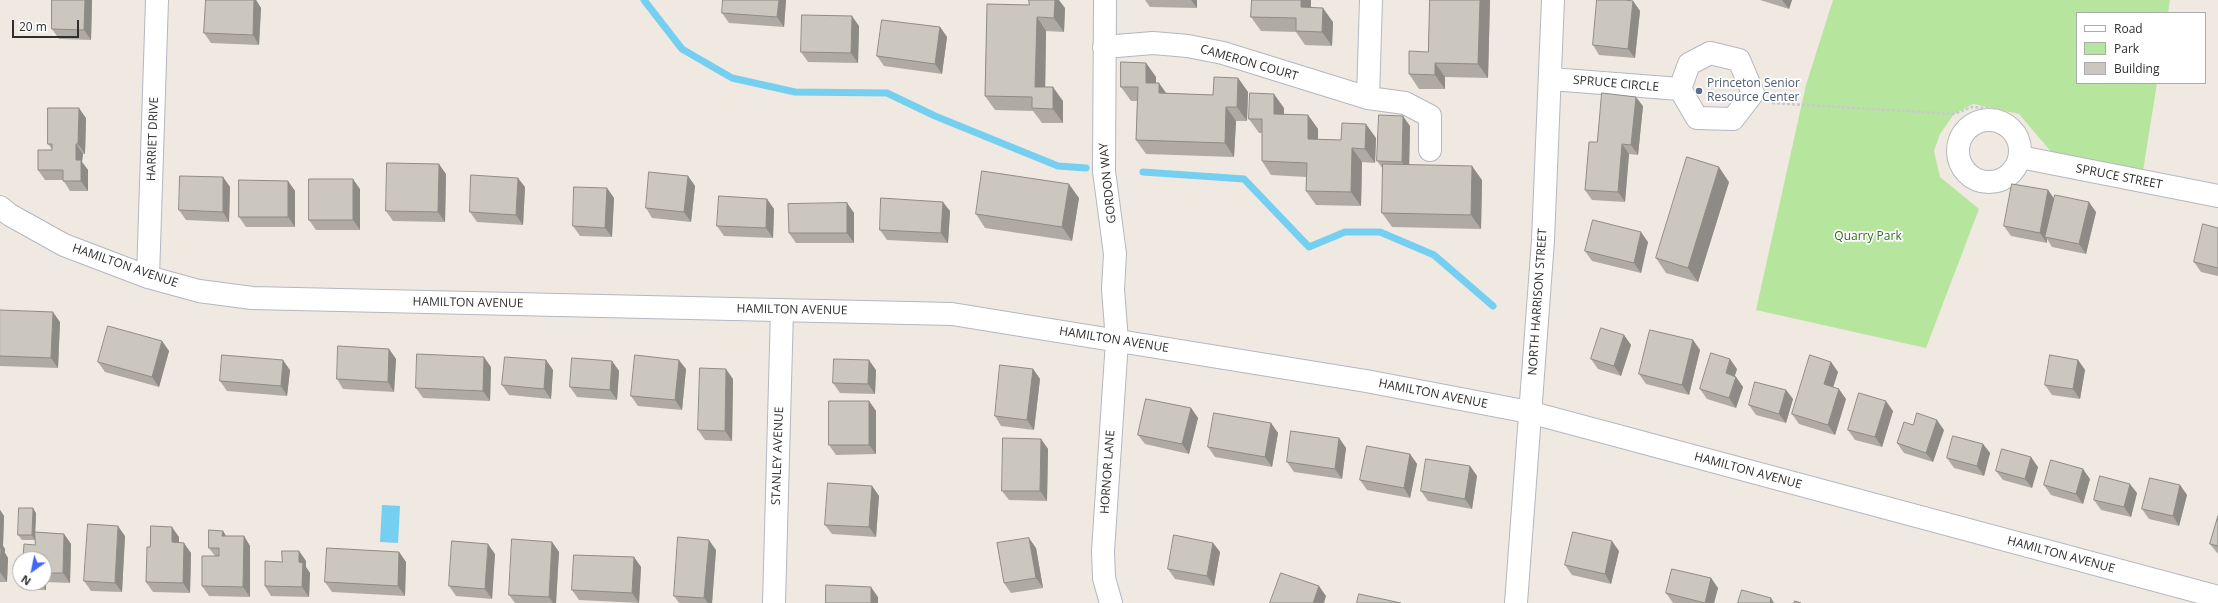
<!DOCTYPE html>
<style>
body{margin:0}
#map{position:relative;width:2218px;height:603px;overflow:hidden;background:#efe9e1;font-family:"Open Sans",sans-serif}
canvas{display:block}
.legend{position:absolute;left:2076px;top:12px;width:130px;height:72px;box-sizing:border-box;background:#fff;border:1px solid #ababab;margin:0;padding:5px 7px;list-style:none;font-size:12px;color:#2e2e2e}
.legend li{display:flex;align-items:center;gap:8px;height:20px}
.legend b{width:20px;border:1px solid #ababab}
.north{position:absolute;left:12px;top:551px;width:40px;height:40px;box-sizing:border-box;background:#fff;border:1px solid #ababab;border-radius:50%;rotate:213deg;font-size:11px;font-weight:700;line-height:16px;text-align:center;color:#2e2e2e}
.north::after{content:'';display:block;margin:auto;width:14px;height:18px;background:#4264fb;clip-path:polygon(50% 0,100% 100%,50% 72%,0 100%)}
.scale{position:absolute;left:12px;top:20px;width:67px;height:18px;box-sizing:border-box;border:2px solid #2e2e2e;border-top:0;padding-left:5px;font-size:12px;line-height:14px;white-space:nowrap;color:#2e2e2e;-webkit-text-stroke:3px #fff;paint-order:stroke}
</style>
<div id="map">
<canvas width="2218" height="603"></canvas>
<ul class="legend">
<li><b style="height:5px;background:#fff"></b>Road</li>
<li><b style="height:11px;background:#b6e59e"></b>Park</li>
<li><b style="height:11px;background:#cbc7bf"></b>Building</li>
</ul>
<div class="north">N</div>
<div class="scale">20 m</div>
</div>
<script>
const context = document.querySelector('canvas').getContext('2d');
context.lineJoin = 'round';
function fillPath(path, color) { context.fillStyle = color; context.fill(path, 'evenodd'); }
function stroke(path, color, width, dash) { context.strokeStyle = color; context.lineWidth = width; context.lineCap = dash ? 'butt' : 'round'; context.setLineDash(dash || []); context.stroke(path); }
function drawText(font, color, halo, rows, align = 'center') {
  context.font = font + ' "Open Sans",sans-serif'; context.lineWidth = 3.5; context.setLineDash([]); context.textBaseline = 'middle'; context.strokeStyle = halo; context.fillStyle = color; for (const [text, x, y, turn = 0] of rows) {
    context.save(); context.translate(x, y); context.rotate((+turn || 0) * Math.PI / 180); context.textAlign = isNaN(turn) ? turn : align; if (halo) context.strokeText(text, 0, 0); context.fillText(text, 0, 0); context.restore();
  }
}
fillPath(new Path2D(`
 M1833 0H2170L2168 13H2077V83H2157L2143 171 2053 154 2019 114 1973 104 1954 114 1940 134 1934 151 1940 177 1979 209 1926 348 1756 310 1806 85Z`), '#b6e59e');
fillPath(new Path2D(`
 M382 505 400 506 398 543 380 542Z`), '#75cff0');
stroke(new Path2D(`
 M644 0 682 49 732 78 795 92 887 93 935 116 1058 166 1086 168
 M1143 172 1244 179 1309 247 1345 232H1380L1434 255 1493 306`), '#75cff0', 7);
const minor = new Path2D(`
 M1105 0 1104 171 1115 254 1113 289 1117 341 1103 551 1104 578 1111 603
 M1371 0 1368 98 1405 103 1430 116V150
 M1104 47 1153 43 1188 46 1223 53 1368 98
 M1551 79 1680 89 1697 118 1733 119 1753 93 1739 60 1710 53 1689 64 1680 89
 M1958 151a31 31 0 1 1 62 0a31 31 0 1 1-62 0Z
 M2020 157 2218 196
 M0 207 10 215 64 245 148 277 199 291 252 298 952 314 1366 381 1529 412 2218 597
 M148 277 157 0
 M774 603 782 310
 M1516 603 1543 240 1553 0`);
stroke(minor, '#b4b7c1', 24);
stroke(new Path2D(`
 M1772 103 1954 114 1972 107 1998 109 2016 122`), '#c9c9c9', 2.5, [3, 2]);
stroke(minor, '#fff', 22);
fillPath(new Path2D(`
 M52 0H92L91 40 59 39 52 29Z
 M206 0H256L261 8 259 45 211 43 204 33Z
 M786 0 784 27 729 23 722 13Z
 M1145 0H1197V8L1150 7Z
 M1252 0H1311V7L1333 22 1332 46 1305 45 1296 32 1261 31 1251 17Z
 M1430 0H1490L1488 78 1445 77V89H1419L1409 74 1428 52Z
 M1760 0H1792L1789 9Z
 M1633 1 1640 11 1635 58 1599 55 1593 45Z
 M987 4 1065 8 1064 32 1046 31 1045 87 1063 101V123H1042L1033 111 995 110 985 96Z
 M859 26 858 63 808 62 801 52Z
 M940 27 947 37 942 74 884 66 877 56Z
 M1146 63 1156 77V83L1166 93 1213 95 1238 78 1248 92 1247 121H1236L1234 157 1146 154 1136 140 1137 101H1131L1121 87Z
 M1643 106 1638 155 1629 154 1625 202 1592 200 1585 190 1597 142Z
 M1284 108V114L1308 115 1318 129V139L1341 140 1376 138 1375 163 1362 162 1361 206 1316 205 1306 191V177L1271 175 1262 161V133H1259L1249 119Z
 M86 118 85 154H83L82 162 88 170V191H70L63 180H45L38 170 52 150V149L48 144Z
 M1410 126 1409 165 1482 180 1481 229 1392 227 1382 213 1383 169 1377 161Z
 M446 174 445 222 393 221 386 211Z
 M688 176 695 186 691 222 652 218 646 208Z
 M223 177 230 187 229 222 186 220 179 210Z
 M288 181 295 191V227H246L239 217Z
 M1729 182 1698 282 1666 273 1656 258Z
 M525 187 523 225 477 222 470 212Z
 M607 188 614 198 612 237 580 236 573 226Z
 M360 189V230H316L309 220Z
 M2048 190 2054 199 2096 212 2086 254 2052 247 2047 239V243L2011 236 2004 226Z
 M1079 198 1072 241 985 228 976 214Z
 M767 199 774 209 773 238 724 236 717 226Z
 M847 203 854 213V243H796L789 233Z
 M950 211 948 243 887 240 880 230Z
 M2218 228V276L2201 272 2194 262Z
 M1648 242 1641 273 1592 261 1585 251Z
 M0 310 60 322 58 368 0 366Z
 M1624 335 1631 345 1621 376 1598 369 1591 359Z
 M1693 340 1700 350 1689 395 1646 384 1639 374Z
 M162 341 169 351 159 387 105 372 98 362Z
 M389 349 396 359 394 392 343 389 337 379Z
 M546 360 553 370 551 399 509 395 502 385Z
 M2078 360 2085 370 2080 399 2052 395 2045 385Z
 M612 361 619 371 617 400 577 397 570 387Z
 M1831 362 1838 372 1833 387 1846 399 1835 435 1799 424 1792 414Z
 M491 367 490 401 423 398 416 388Z
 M686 369 682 410 638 406 631 396Z
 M1033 369 1040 379 1034 430 1001 426 995 416Z
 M1737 369 1735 376 1743 387 1736 408 1707 399 1700 389Z
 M290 370 287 396 227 391 220 381Z
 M876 370 875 394 840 393 833 383Z
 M733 379 732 441 705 440 698 430Z
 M1786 390 1793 399 1786 423 1756 415 1749 405Z
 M869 401 876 411V454L836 455 829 445Z
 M1191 408 1198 418 1189 454 1145 444 1138 435Z
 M1893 411 1882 447 1855 440 1848 430Z
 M1271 423 1278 433 1272 467 1215 457 1208 447Z
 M1913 425 1944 430 1933 462 1904 453 1897 443Z
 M1339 438 1346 448 1342 479 1294 472 1287 462Z
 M1041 439 1048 449 1047 501 1009 500 1002 491Z
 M1983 444 1990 453 1984 476 1954 468 1947 458Z
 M1410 454 1417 464 1410 498 1367 490 1360 480Z
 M1470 466 1477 476 1472 509 1428 501 1421 491Z
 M2038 467 2032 488 2003 480 1996 471Z
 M2090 479 2083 504 2051 495 2044 485Z
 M2180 485 2187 495 2179 526 2149 519 2142 509Z
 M872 486 879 496 876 537 832 534 825 525Z
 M2137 493 2131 517 2101 510 2094 500Z
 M0 510 4 516 3 546 5 549V553L8 558 7 582H0Z
 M36 513 35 532 64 534 71 544 70 583 46 582V590H29L25 583H44V559L35 545V540H22L18 535Z
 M2218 516V554L2210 544Z
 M223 531 226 536H244L250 546V597L209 596 202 586 215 556 209 548Z
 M125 536 122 592 91 591 84 581Z
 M179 537V543L191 553 190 593 153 592 146 582 150 547Z
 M552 542 559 552 556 603H515L509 595Z
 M1213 543 1220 552 1214 586 1175 579 1168 569Z
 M1036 548 1043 588 1011 593 1004 583Z
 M716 550 712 603H679L674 596Z
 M299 551 306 561V567L310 573 309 597 271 596 265 586 282 562Z
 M1619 551 1611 584 1572 575 1565 565Z
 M399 552 406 562 405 596 332 592 325 582Z
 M495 554 492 599 456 596 449 586Z
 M634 557 641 567 639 603 579 600 572 590Z
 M1711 578 1718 588 1714 603H1673L1666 593Z`), '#afaba4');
fillPath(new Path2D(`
 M85 0H92L91 40 84 30Z
 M254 0H256L261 8 259 45 253 35Z
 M779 0H786L784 27 777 17Z
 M1055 0H1059L1065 8 1064 32 1054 18Z
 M1191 0H1197V8Z
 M1301 0H1311V21L1301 7Z
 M1480 0H1490L1488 78 1478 64Z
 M1782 0H1792L1789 9Z
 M1633 1 1640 11 1635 58 1628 49Z
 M1323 8 1333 22 1332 46 1322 32Z
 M852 16 859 26 858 63 851 53Z
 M1037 17 1046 31 1045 101 1035 87Z
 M940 27 947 37 942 74 935 64Z
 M1146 63 1156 77V97L1146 83Z
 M1435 63 1445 77V89L1435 75Z
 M1238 78 1248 92 1247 121 1237 107Z
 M1159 83 1169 97 1159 93Z
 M1053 87 1063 101V123L1053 109Z
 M1274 94 1284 108V128L1274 114Z
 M1636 97 1643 106 1638 155 1631 145Z
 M1226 107 1236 121 1234 157 1225 143Z
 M79 108 86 118 85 154 78 144Z
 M1308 115 1318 129V153L1308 139Z
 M1403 116 1410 126 1409 172 1402 162Z
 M1366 124 1376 138 1375 163 1365 149Z
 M76 144 83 154 82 162 88 170V191L81 181 76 160Z
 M1622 144 1629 154 1625 202 1618 192Z
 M1352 148 1362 162 1361 206 1351 192Z
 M439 164 446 174 445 222 438 212Z
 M1472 166 1482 180 1481 229 1471 215Z
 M1719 167 1729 182 1698 282 1688 268Z
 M688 176 695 186 691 222 684 212Z
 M223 177 230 187 229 222 223 212Z
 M518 178 525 187 523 225 516 215Z
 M353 179 360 189V230L353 220Z
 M288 181 295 191V227L288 217Z
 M1069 184 1079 198 1072 241 1062 227Z
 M607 188 614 198 612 237 605 228Z
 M2048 190 2055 200 2045 237 2047 239V243L2040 233Z
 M767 199 774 209 773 238 766 228Z
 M943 202 950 211 948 243 941 233Z
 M2089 202 2096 212 2086 254 2079 244Z
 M847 203 854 213V243L847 233Z
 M1641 232 1648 242 1641 273 1634 263Z
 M53 312 60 322 58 368 51 358Z
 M1624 335 1631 345 1621 376 1614 366Z
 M1693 340 1700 350 1689 395 1682 385Z
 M162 341 169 351 159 387 152 377Z
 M389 349 396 359 394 392 388 382Z
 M484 357 491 367 490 401 483 391Z
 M1730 359 1737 369 1732 383 1726 373Z
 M283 360 290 370 287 396 281 386Z
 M546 360 553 370 551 399 544 389Z
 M679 360 686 369 682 410 675 400Z
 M869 360 876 370 875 394 868 384Z
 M2078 360 2085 370 2080 399 2073 389Z
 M612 361 619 371 617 400 610 390Z
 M1831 362 1838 372 1831 394 1824 384Z
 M726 369 733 379 732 441 725 431Z
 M1033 369 1040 379 1034 430 1027 420Z
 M1736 377 1743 387 1736 408 1729 398Z
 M1839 389 1846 399 1835 435 1828 425Z
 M1786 390 1793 399 1786 423 1779 414Z
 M869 401 876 411V454L869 445Z
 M1886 401 1893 411 1882 447 1875 437Z
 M1191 408 1198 418 1189 454 1182 444Z
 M1937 420 1944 430 1933 462 1926 453Z
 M1271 423 1278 433 1272 467 1265 457Z
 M1339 438 1346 448 1342 479 1335 469Z
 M1041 439 1048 449 1047 501 1040 491Z
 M1983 444 1990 453 1984 476 1977 466Z
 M1410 454 1417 464 1410 498 1404 488Z
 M2031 457 2038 467 2032 488 2025 479Z
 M1470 466 1477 476 1472 509 1465 499Z
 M2083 469 2090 479 2083 504 2076 494Z
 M2130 484 2137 493 2131 517 2124 507Z
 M2180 485 2187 495 2179 526 2173 516Z
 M872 486 879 496 876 537 869 527Z
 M33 508 36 513 35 540 32 535Z
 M0 510 4 516 3 546 5 549V553L8 558 7 582 0 572Z
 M118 526 125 536 122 592 115 583Z
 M172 527 179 537V552L172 542Z
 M223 531 229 541 222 536Z
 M64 534 71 544 70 583 63 573Z
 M244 536 250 546V597L243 587Z
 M1029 538 1036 548 1043 588 1036 578Z
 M709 540 716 550 712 603H708L704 598Z
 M1612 541 1619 551 1611 584 1605 574Z
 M552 542 559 552 556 603H553L549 597Z
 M184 543 191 553 190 593 183 583Z
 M1213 543 1220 552 1214 586 1207 576Z
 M488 544 495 554 492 599 485 589Z
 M299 551 306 561V567L310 573 309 597 302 587 299 562Z
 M399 552 406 562 405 596 398 586Z
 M634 557 641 567 639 603 632 593Z
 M1711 578 1718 588 1714 603H1705Z
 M44 580 46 582V590L40 583H44Z
 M1319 586 1326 596 1324 603H1313Z
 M871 587 878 597V603H871Z
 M1771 598 1774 603H1770Z`), '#8e8b86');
const building = new Path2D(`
 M52 0H85L84 30 52 29Z
 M206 0H254L253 35 204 33Z
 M723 0H779L777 17 722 13Z
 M1029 0H1055L1054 18 1037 17 1035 87H1053V109L1032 108V97L985 96 987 4 1029 5Z
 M1252 0H1301V7L1323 8 1322 32 1296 31V18L1251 17Z
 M1430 0H1480L1478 64 1435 63V75L1409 74V51L1428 52Z
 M1597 0H1625L1633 1 1628 49 1593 45Z
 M802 15 852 16 851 53 801 52Z
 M882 20 940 27 935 64 877 56Z
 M1121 62 1146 63V83H1159V93L1213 95 1214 77 1238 78 1237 107H1226L1225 143 1136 140 1138 87H1121Z
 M1250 93 1274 94V114L1308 115V139L1341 140 1342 123 1366 124 1365 149 1352 148 1351 192 1306 191 1307 163 1262 161V119H1249Z
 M1602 93 1636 97 1631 145 1622 144 1618 192 1585 190 1589 142H1597Z
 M48 108H79L78 144H76V160H81V181H63V170H38V150H52V144H48Z
 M1379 115 1403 116 1402 162 1377 161Z
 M1687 157 1719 167 1688 268 1656 258Z
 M387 163 439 164 438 212 386 211Z
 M1383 164 1472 166 1471 215 1382 213Z
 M982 171 1069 184 1062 227 976 214Z
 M649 172 688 176 684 212 646 208Z
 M471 175 518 178 516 215 470 212Z
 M180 176 223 177V212L179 210Z
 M309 179H353V220H309Z
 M239 180 288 181V217H239Z
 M2012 184 2048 190 2040 233 2004 226Z
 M574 187 607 188 605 228 573 226Z
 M2055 195 2089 202 2079 244 2045 237Z
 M719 196 767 199 766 228 717 226Z
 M881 198 943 202 941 233 880 230Z
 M847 203V233H789L788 204Z
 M1593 220 1641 232 1634 263 1585 251Z
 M2203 224 2218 228V268L2194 262Z
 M0 310 53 312 51 358 0 356Z
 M108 326 162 341 152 377 98 362Z
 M1601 328 1624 335 1614 366 1591 359Z
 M1650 330 1693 340 1682 385 1639 374Z
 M338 346 389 349 388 382 337 379Z
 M1711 353 1730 359 1726 373 1736 377 1729 398 1700 389Z
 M417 354 484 357 483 391 416 388Z
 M222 355 283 360 281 386 220 381Z
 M635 355 679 360 675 400 631 396Z
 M1810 355 1831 362 1824 384 1839 389 1828 425 1792 414Z
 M2050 355 2078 360 2073 389 2045 385Z
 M505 357 546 360 544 389 502 385Z
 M572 358 612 361 610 390 570 387Z
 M834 359 869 360 868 384 833 383Z
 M1000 365 1033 369 1027 420 995 416Z
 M700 368 726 369 725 431 698 430Z
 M1755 382 1786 390 1779 414 1749 405Z
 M1859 393 1886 401 1875 437 1848 430Z
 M1146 399 1191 408 1182 444 1138 435Z
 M829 401H869V445H829Z
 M1214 413 1271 423 1265 457 1208 447Z
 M1917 413 1937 420 1926 453 1897 443 1904 422 1913 425Z
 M1291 431 1339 438 1335 469 1287 462Z
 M1953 436 1983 444 1977 466 1947 458Z
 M1003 438 1041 439 1040 491H1002Z
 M1367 446 1410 454 1404 488 1360 480Z
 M2002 449 2031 457 2025 479 1996 471Z
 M1426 459 1470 466 1465 499 1421 491Z
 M2051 460 2083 469 2076 494 2044 485Z
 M2100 476 2130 484 2124 507 2094 500Z
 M2150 478 2180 485 2173 516 2142 509Z
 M828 483 872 486 869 527 825 525Z
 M19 508H33L32 535H18Z
 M2218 516V546L2210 544Z
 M88 524 118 526 115 583 84 581Z
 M151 526 172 527V542L184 543 183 583 146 582 147 547H150Z
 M209 530 223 531 222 536H244L243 587 202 586V556H219V548H209Z
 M35 532 64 534 63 573H44V559H23L24 544 35 545Z
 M1573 532 1612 541 1605 574 1565 565Z
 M1174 535 1213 543 1207 576 1168 569Z
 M678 537 709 540 704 598 674 596Z
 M1029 538 1036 578 1004 583 997 543Z
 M512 539 552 542 549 597 509 595Z
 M452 541 488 544 485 589 449 586Z
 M0 548H1L0 572Z
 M327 548 399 552 398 586 325 582Z
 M282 551H299V562L303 563 302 587 265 586V561L282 562Z
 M574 555 634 557 632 593 572 590Z
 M1672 569 1711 578 1705 603 1666 593Z
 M1281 573 1319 586 1313 603H1270Z
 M826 585 871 587V603H826Z
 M1742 590 1771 598 1770 603H1738Z
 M1359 594 1401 603H1357Z
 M1795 601 1801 603H1794Z`);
fillPath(building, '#cbc7bf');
stroke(building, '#8e8b86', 1);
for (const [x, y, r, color] of [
 [1699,91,4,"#5c6f8a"]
]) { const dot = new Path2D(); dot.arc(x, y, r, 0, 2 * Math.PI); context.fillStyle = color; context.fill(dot); stroke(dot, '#fff', 1.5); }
drawText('12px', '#2e2e2e', '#fff', [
 ["CAMERON COURT",1249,63,16],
 ["SPRUCE CIRCLE",1616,84,5],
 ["HARRIET DRIVE",153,139,-88],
 ["SPRUCE STREET",2119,177,11],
 ["GORDON WAY",1108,183,-96],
 ["HAMILTON AVENUE",125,266,19],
 ["NORTH HARRISON STREET",1538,302,-86],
 ["HAMILTON AVENUE",468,303,1],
 ["HAMILTON AVENUE",792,310,1],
 ["HAMILTON AVENUE",1114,340,9],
 ["HAMILTON AVENUE",1433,394,11],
 ["STANLEY AVENUE",778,456,-88],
 ["HAMILTON AVENUE",1748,471,15],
 ["HORNOR LANE",1108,472,-86],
 ["HAMILTON AVENUE",2061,555,15]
]);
drawText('12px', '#4e5e75', '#fff', [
 ["Princeton Senior",1707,84],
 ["Resource Center",1707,98]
], 'left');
drawText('12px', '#2c6e1b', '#fff', [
 ["Quarry Park",1868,237]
]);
</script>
